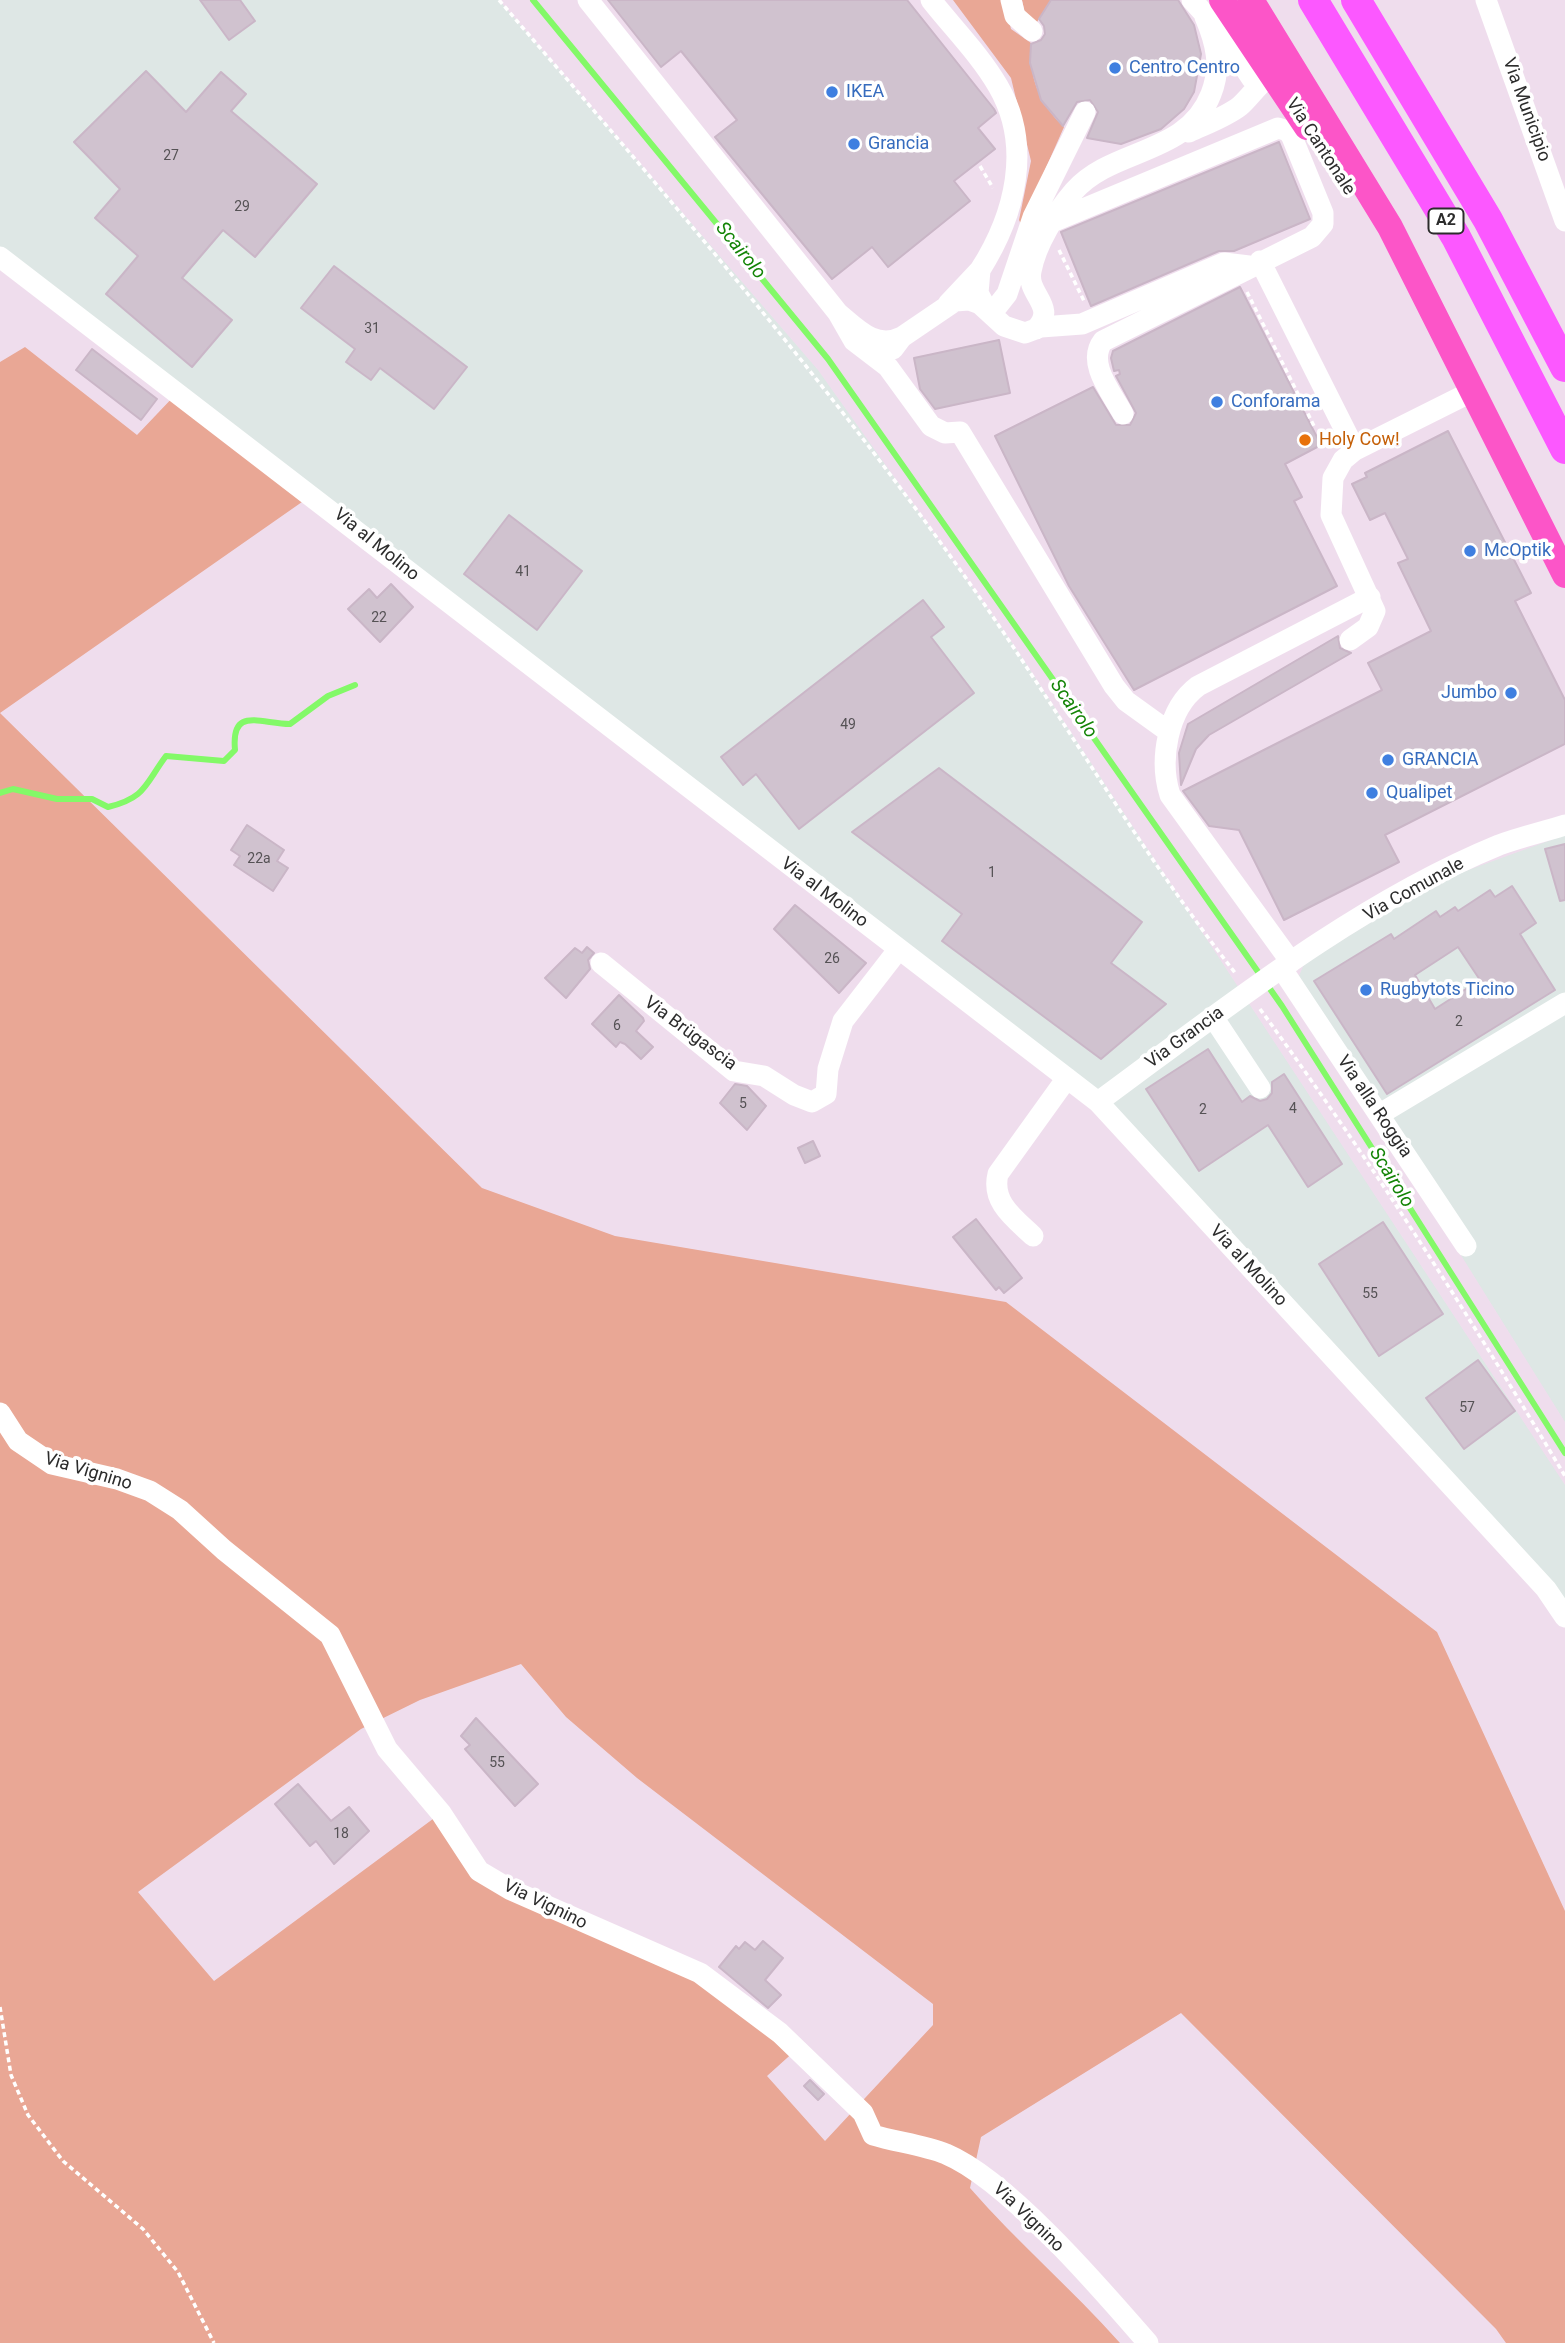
<!DOCTYPE html>
<meta charset="utf-8">
<style>
body{margin:0}
canvas{display:block;background:#efdded}
</style>
<canvas width="1565" height="2343"></canvas>
<script>
const context = document.querySelector('canvas').getContext('2d');
context.lineJoin = 'round';
function fillPath(path, color) { context.fillStyle = color; context.fill(path, 'evenodd'); }
function stroke(path, color, width, dash) { context.strokeStyle = color; context.lineWidth = width; context.lineCap = dash ? 'butt' : 'round'; context.setLineDash(dash || []); context.stroke(path); }
function drawText(font, color, halo, rows, align = 'center') {
  context.font = font + ' Roboto,sans-serif'; context.lineWidth = 7; context.setLineDash([]); context.textBaseline = 'middle'; context.strokeStyle = halo; context.fillStyle = color; for (const [text, x, y, turn = 0] of rows) {
    context.save(); context.translate(x, y); context.rotate((+turn || 0) * Math.PI / 180); context.textAlign = isNaN(turn) ? turn : align; if (halo) context.strokeText(text, 0, 0); context.fillText(text, 0, 0); context.restore();
  }
}
fillPath(new Path2D(`
 M0 0H499L818 370 1013 644 1565 1485V1617L1098 1102 0 248Z
 M1565 835V1422L1381 1127 1299 976 1304 964 1435 882Z`), '#dee7e5');
fillPath(new Path2D(`
 M953 0H1004L1011 29 1031 43C1029 78 1039 103 1064 127L1021 224 1019 220 1031 161 1011 78Z
 M1022 0H1051L1037 22 1025 14Z
 M25 347 137 435 176 394 312 495 0 713 482 1188 615 1236 1006 1302 1437 1632 1565 1911V2343H1506L1496 2329 1181 2013 981 2137 970 2188C1017 2242 1072 2289 1120 2343H0V362ZM521 1664 566 1717 637 1778 933 2004V2025L825 2141 767 2076 797 2049 700 1973 479 1871 441 1813 214 1981 138 1892 361 1729 420 1700Z`), '#e9a795');
stroke(new Path2D(`
 M533 0 828 359 1282 1006 1565 1453
 M0 793 13 789 57 799H92L108 807C146 798 145 784 166 756L224 761 235 750C231 707 258 723 290 724L328 696 355 685`), '#83f968', 6);
const building = new Path2D(`
 M200 0H240L255 21 229 40Z
 M608 0H907L994 109 996 113 978 128 995 149 954 181 970 201 888 267 872 247 832 279 715 137 737 120 681 51 661 67Z
 M1051 0H1178L1194 25 1201 54 1194 92 1184 109 1161 129 1121 144 1087 138 1098 112 1090 100 1077 102 1063 126 1041 100 1030 63 1031 44 1041 40 1045 34 1044 26 1039 19Z
 M146 71 186 112 221 72 246 94 231 111 317 184 255 257 223 230 182 278 232 320 192 367 106 294 138 256 95 218 120 189 74 142Z
 M1279 142 1310 219 1234 251H1219L1091 306 1061 232Z
 M334 266 467 367 434 409 380 368 371 380 346 362 355 349 301 308Z
 M1240 287 1321 445 1285 464 1302 497 1294 501 1337 586 1134 690 1069 586 995 436 1093 387 1116 425H1130L1136 413 1116 376 1120 374 1119 370 1114 371 1111 358 1113 351Z
 M999 340 1010 393 935 409 920 389 914 358Z
 M92 349 157 399 141 420 76 370Z
 M1448 431 1531 593 1515 601 1565 700V744L1385 835 1399 862 1284 920 1239 830 1209 826 1183 791 1382 690 1368 663 1431 631 1398 563 1408 559 1385 513 1370 520 1352 484 1367 477 1365 473Z
 M509 515 582 571 537 630 464 574Z
 M391 584 413 607 380 642 348 609 369 589 377 598Z
 M923 600 944 627 931 637 974 693 799 829 756 774 743 785 721 757Z
 M1338 636 1340 648 1351 653 1209 735 1196 749 1181 785 1179 753 1188 724Z
 M939 768 1142 922 1111 963 1166 1004 1101 1059 942 941 962 914 852 832Z
 M247 825 284 850 277 861 288 868 273 891 234 865 240 856 231 850Z
 M1565 844V900L1560 901 1545 849Z
 M1512 886 1536 923 1520 934 1555 990 1387 1094 1314 981 1391 934 1394 939 1436 911 1440 917 1455 907 1458 911 1490 890 1495 897ZM1458 947 1480 980 1435 1009 1415 975Z
 M795 905 866 963 839 993 774 929Z
 M587 947 594 953 588 960 590 969 566 998 545 978 575 948 582 953Z
 M619 995 643 1018 644 1021 636 1031 653 1047 641 1059 625 1044 620 1042 616 1047 592 1024Z
 M1208 1049 1242 1102 1250 1096 1260 1101 1267 1099 1272 1093V1082L1284 1074 1342 1164 1308 1187 1268 1125 1199 1171 1146 1089Z
 M735 1084 747 1086 766 1106 747 1130 720 1103Z
 M813 1141 820 1156 805 1163 798 1148Z
 M976 1219 1022 1278 1004 1293 999 1287 996 1290 953 1237Z
 M1383 1222 1443 1314 1379 1356 1319 1264Z
 M1478 1360 1515 1411 1464 1449 1426 1398Z
 M476 1718 538 1784 515 1806 465 1749 470 1745 461 1736Z
 M298 1784 331 1821 349 1807 369 1831 334 1864 316 1841 310 1846 275 1804Z
 M763 1941 783 1958 765 1980 781 1995 768 2008 719 1967 736 1946 739 1949 745 1942 755 1950Z
 M810 2080 824 2094 818 2100 804 2086Z`);
fillPath(building, '#d0c2cf');
stroke(building, '#cab6c7', 2);
stroke(new Path2D(`
 M499 0C663 191 828 382 973 588 1062 715 1140 852 1236 974
 M980 166 993 188
 M1059 250 1085 303
 M1247 292 1315 428
 M1260 1009C1370 1159 1470 1317 1565 1476
 M0 2007 11 2075 28 2115 63 2161 143 2229 178 2272 214 2343`), '#fff', 3.5, [5, 3.5]);
stroke(new Path2D(`
 M588 0 838 313
 M931 0C953 28 980 55 998 86 1033 146 1015 215 980 270
 M1011 0 1015 16 1032 31
 M1192 0 1220 31 1252 79 1262 83
 M1486 0 1565 221
 M1189 132C1206 124 1226 117 1240 106 1253 95 1266 71 1284 73
 M1052 222 1278 128 1288 131 1292 137 1323 213V224L1312 237 1103 341C1086 363 1112 393 1123 414
 M0 257 1098 1102 1546 1589 1565 1617
 M1260 261 1355 450
 M948 304 980 270 978 293 986 308
 M992 313 1007 294 1033 217 1085 112
 M1036 329C1058 306 1026 295 1031 271 1036 244 1056 212 1074 191 1113 147 1187 156 1211 94 1222 66 1216 43 1205 17
 M902 337C876 350 857 329 838 313L854 341 888 367 931 426 945 433 960 432 1114 686 1126 701 1169 732
 M893 349 902 337 955 301 969 300 980 304 1004 326 1025 333 1041 327 1082 324 1224 263 1249 266
 M1350 640 1368 627 1375 611 1331 515 1333 478 1343 460 1355 450 1473 391
 M1291 962 1170 795C1159 761 1167 709 1198 686L1370 597
 M601 963 734 1071 764 1076 794 1095 812 1102 826 1094 828 1069 843 1021 898 950
 M1282 969 1466 1246
 M1213 1017 1260 1088
 M1098 1102C1222 1011 1355 904 1499 845 1520 837 1543 832 1565 825
 M1380 1114 1565 1003
 M1033 1236C1014 1218 991 1202 998 1174L1067 1078
 M0 1413 18 1441 52 1464 117 1479 150 1491 180 1510 224 1550 330 1635 387 1749 441 1813 479 1871 511 1890 700 1973 780 2033 863 2113 873 2135C896 2142 923 2145 946 2154 1008 2180 1102 2290 1148 2343`), '#fff', 21);
stroke(new Path2D(`
 M1222 0 1307 127
 M1251 0 1390 227 1565 575`), '#fc55c8', 26);
stroke(new Path2D(`
 M1313 0 1456 237 1565 449
 M1356 0 1488 220 1565 367`), '#fc58ff', 30);
for (const [x, y, r, color] of [
 [1115,68,7,"#3f7fe0"],
 [832,92,7,"#3f7fe0"],
 [854,144,7,"#3f7fe0"],
 [1217,402,7,"#3f7fe0"],
 [1305,440,7,"#e8710a"],
 [1470,551,7,"#3f7fe0"],
 [1511,693,7,"#3f7fe0"],
 [1388,760,7,"#3f7fe0"],
 [1372,793,7,"#3f7fe0"],
 [1366,990,7,"#3f7fe0"]
]) { const dot = new Path2D(); dot.arc(x, y, r, 0, 2 * Math.PI); context.fillStyle = color; context.fill(dot); stroke(dot, '#fff', 2.5); }
drawText('14px', '#555255', null, [
 ["27",171,156],
 ["29",242,207],
 ["31",372,329],
 ["41",523,572],
 ["22",379,618],
 ["49",848,725],
 ["22a",259,859],
 ["1",992,873],
 ["26",832,959],
 ["2",1459,1022],
 ["6",617,1026],
 ["5",743,1104],
 ["4",1293,1109],
 ["2",1203,1110],
 ["55",1370,1294],
 ["57",1467,1408],
 ["55",497,1763],
 ["18",341,1834]
]);
for (const [x, y, w] of [
 [1446,221,35]
]) { const box = new Path2D(); box.roundRect(x - w / 2, y - 12.5, w, 25, 5); context.fillStyle = '#fff'; context.fill(box); stroke(box, '#2c2c2c', 2); }
drawText('bold 16px', '#2c2c2c', null, [
 ["A2",1446,221]
]);
drawText('18px', '#366cbe', '#fff', [
 ["Centro Centro",1129,68],
 ["IKEA",846,92],
 ["Grancia",868,144],
 ["Conforama",1231,402],
 ["McOptik",1484,551],
 ["Jumbo",1497,693,"right"],
 ["GRANCIA",1402,760],
 ["Qualipet",1386,793],
 ["Rugbytots Ticino",1380,990]
], 'left');
drawText('18px', '#2c2c2c', '#fff', [
 ["Via Municipio",1526,110,70],
 ["Via Cantonale",1320,147,57],
 ["Via al Molino",376,545,39],
 ["Via Comunale",1414,890,-29],
 ["Via al Molino",824,893,37],
 ["Via Brügascia",690,1034,37],
 ["Via Grancia",1185,1038,-36],
 ["Via alla Roggia",1374,1107,56],
 ["Via al Molino",1248,1266,47],
 ["Via Vignino",88,1472,17],
 ["Via Vignino",545,1905,26],
 ["Via Vignino",1028,2218,44]
]);
drawText('18px', '#c56008', '#fff', [
 ["Holy Cow!",1319,440]
], 'left');
drawText('italic 19px', '#138406', '#fff', [
 ["Scairolo",740,251,51],
 ["Scairolo",1073,709,55],
 ["Scairolo",1391,1178,58]
]);
</script>
